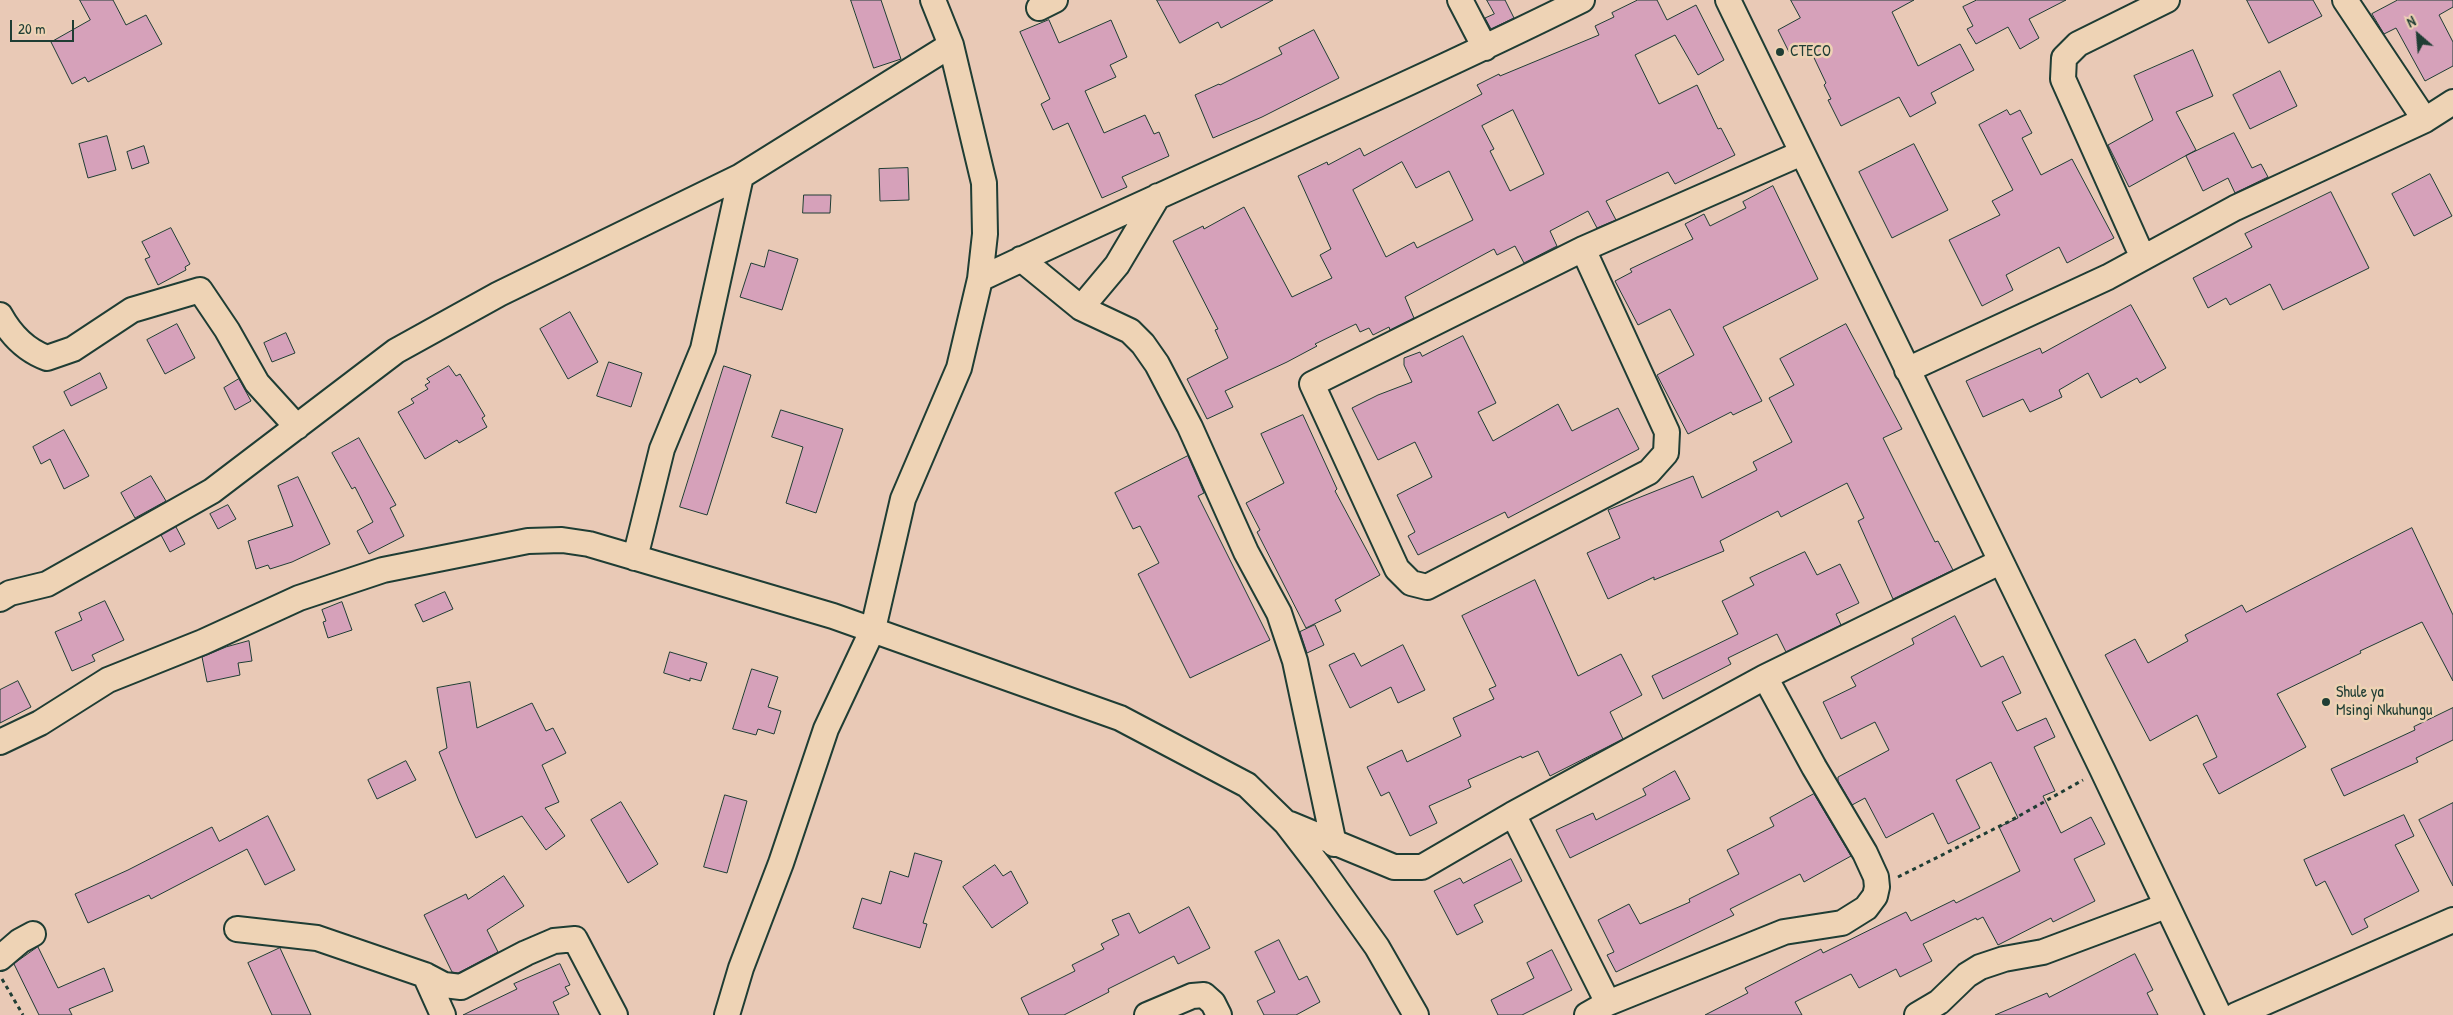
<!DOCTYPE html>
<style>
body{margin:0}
#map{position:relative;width:2453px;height:1015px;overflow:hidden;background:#e9c9b6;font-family:"Patrick Hand",sans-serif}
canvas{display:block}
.north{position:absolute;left:2393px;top:10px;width:50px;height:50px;-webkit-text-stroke:4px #eed3b5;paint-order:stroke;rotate:333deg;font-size:14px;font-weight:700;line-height:20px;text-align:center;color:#1f3d34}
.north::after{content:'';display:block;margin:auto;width:18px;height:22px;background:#1f3d34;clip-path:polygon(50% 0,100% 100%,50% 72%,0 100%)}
.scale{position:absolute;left:10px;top:20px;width:64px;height:22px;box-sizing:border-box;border:2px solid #1f3d34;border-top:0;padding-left:6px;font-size:15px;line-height:18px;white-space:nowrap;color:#1f3d34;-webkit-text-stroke:4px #eed3b5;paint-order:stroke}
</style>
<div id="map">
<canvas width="2453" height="1015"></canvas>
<div class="north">N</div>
<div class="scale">20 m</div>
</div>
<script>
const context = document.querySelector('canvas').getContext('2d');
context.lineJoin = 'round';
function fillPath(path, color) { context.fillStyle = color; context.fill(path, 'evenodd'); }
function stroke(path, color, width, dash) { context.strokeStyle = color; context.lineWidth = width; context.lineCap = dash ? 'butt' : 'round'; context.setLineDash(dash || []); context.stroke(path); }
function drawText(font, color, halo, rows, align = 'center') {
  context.font = font + ' "Patrick Hand",sans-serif'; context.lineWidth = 5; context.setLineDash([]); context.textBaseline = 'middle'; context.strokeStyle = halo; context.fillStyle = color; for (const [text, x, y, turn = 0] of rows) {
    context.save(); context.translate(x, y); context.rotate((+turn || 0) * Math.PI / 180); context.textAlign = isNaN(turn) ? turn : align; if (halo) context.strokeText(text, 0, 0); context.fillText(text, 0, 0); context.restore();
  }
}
const building = new Path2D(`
 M80 0H113L126 25 146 15 162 44 88 82 85 77 72 84 51 42 90 20Z
 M851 0H881L901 59 874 68Z
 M1157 0H1273L1221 28 1218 22 1180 43Z
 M1487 0H1505L1514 18 1491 29 1485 18 1494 14Z
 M1638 0H1657L1667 20 1696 5 1724 60 1698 75 1675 35 1635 55 1659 104 1697 85 1718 129 1721 128 1735 155 1675 184 1668 172 1606 201 1616 220 1597 228 1588 211 1550 231 1557 246 1524 263 1515 246 1497 255 1494 249 1405 297 1414 318 1390 330 1389 327 1373 335 1369 328 1360 332 1356 324 1315 344 1317 346 1287 362 1225 391 1233 407 1207 419 1187 379 1228 358 1215 330 1218 329 1173 241 1203 226 1204 229 1244 207 1292 297 1332 278 1320 255 1331 249 1298 176 1327 162 1328 165 1360 148 1364 156 1482 94 1477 85 1499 74 1500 76 1599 35 1595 26 1614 17 1612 13ZM1513 110 1544 174 1510 191 1490 151 1494 149 1482 126ZM1402 162 1416 188 1449 171 1473 220 1417 248 1414 242 1386 257 1353 190Z
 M1791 0H1914L1892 12 1918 66 1960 44 1974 70 1931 93 1936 103 1910 117 1899 97 1841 126 1828 100 1831 99 1824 85 1826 83 1807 43 1789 52 1778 30 1800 18Z
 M1977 0H2066L2029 19 2039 38 2020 49 2008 27 1976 44 1967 29 1973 26 1963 7Z
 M2247 0H2313L2322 16 2269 43Z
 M2398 0H2453V7L2439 15 2453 42V66L2425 81 2396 28 2384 34 2372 14Z
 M1049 20 1059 43 1111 20 1127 57 1110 65 1116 77 1085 91 1104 133 1145 115 1154 134 1159 132 1169 156 1122 177 1127 187 1102 198 1068 123 1053 130 1041 104 1050 99 1020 32Z
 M1314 30 1339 78 1262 117 1213 138 1195 95 1219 84 1220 85 1282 54 1279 48Z
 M2193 50 2213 96 2176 112 2196 150 2129 187 2108 145 2153 120 2134 76Z
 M2280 71 2297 106 2250 129 2233 95Z
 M2007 110 2010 115 2020 110 2032 133 2022 138 2041 175 2072 159 2114 238 2067 263 2059 247 2006 275 2013 290 1982 306 1949 240 2000 215 1992 201 2013 190 1979 125Z
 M2234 133 2252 168 2261 164 2268 177 2235 193 2228 178 2203 191 2186 156Z
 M107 136 116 170 88 178 79 144Z
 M1914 144 1948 210 1892 238 1859 172Z
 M144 146 149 163 132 169 127 152Z
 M908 168 909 200 880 201 879 169Z
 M2430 174 2452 216 2414 236 2392 194Z
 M1773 186 1818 279 1723 327 1762 401 1733 415 1731 412 1688 434 1657 375 1694 355 1670 309 1638 325 1615 281 1632 272 1630 269 1693 239 1685 224 1704 214 1710 226 1746 208 1743 202Z
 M2331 192 2369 268 2283 310 2270 284 2230 305 2226 298 2208 308 2193 278 2252 247 2245 234Z
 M804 195H831L830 213H803Z
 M171 228 190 264 185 267 186 270 158 285 145 259 150 257 142 242Z
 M769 250 798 259 782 310 740 297 751 263 764 267Z
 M2131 305 2166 368 2140 383 2137 378 2101 398 2088 373 2059 390 2062 397 2030 412 2023 399 1983 417 1966 381 2040 348 2042 353Z
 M570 312 598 362 568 379 540 329Z
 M177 324 195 358 165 374 147 340Z
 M1846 324 1902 429 1883 438 1935 542 1938 541 1953 570 1893 599 1858 521 1864 518 1847 483 1781 517 1778 511 1720 541 1724 551 1654 580V577L1608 599 1587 553 1620 538 1608 510 1693 476 1702 498 1757 470 1753 462 1792 442 1769 398 1794 385 1780 359Z
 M286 333 295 353 272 362 264 343Z
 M1463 336 1496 403 1478 412 1493 441 1558 404 1572 431 1618 408 1639 449 1508 518 1505 512 1418 555 1408 536 1415 532 1397 495 1432 477 1415 442 1378 460 1352 408 1378 395 1412 382 1404 365V358L1420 352 1422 356Z
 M609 362 642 373 631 407 597 396Z
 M449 366 456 376 460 374 485 416 482 418 487 427 459 443 457 440 425 459 398 412 414 403 411 399 428 389 425 385 430 382 427 379Z
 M724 366 751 375 707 515 680 507Z
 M100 373 107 388 71 406 64 392Z
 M239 379 251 401 235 410 224 388Z
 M781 410 843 429 816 513 786 503 803 447 772 437Z
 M1303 415 1337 489 1335 491 1380 575 1335 600 1341 611 1306 628 1257 532 1260 530 1246 503 1284 483 1261 434Z
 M64 430 89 476 64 489 50 459 41 464 33 447Z
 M359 438 396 505 390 508 404 536 369 554 357 531 373 522 355 487 352 489 332 453Z
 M1188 456 1204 493 1198 496 1270 640 1190 678 1138 574 1159 563 1140 526 1133 529 1115 493Z
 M151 476 166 501 135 518 121 493Z
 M298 477 330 544 292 562 270 569 268 565 256 569 248 541 293 526 278 486Z
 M228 505 236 519 218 529 210 514Z
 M176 527 185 544 170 552 161 535Z
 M2412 528 2453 615V681L2422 622 2360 651 2361 653 2277 694 2306 747 2219 794 2203 764 2217 757 2197 715 2150 741 2105 655 2135 639 2148 663 2188 641 2185 635 2242 605 2246 612Z
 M1805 552 1817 575 1840 564 1859 603 1836 614 1841 625 1786 652 1777 634 1728 658 1731 664 1663 699 1652 676 1738 634 1722 601 1754 585 1750 578Z
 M1535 580 1578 676 1621 654 1642 695 1610 712 1623 739 1550 776 1538 751 1522 758 1521 756 1468 780 1471 787 1429 806 1437 823 1410 836 1389 792 1381 796 1367 767 1402 750 1407 762 1461 736 1453 718 1494 699 1489 689 1496 686 1462 616Z
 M445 592 453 609 423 622 415 605Z
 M105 601 124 640 92 655 95 661 72 671 55 632 82 620 79 613Z
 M342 602 352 630 328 638 323 622 326 621 322 610Z
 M1955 616 1981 667 2003 656 2021 693 2002 702 2017 731 2046 718 2055 737 2034 747 2055 791 2043 796 2061 833 2091 817 2105 844 2074 859 2095 901 2053 922 2051 918 1998 945 1983 917 1977 920 1976 918 1923 944 1932 961 1900 977 1896 969 1859 988 1851 974 1795 1002 1802 1015H1705L1748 993 1745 988 1821 949 1823 953 1906 912 1911 921 1954 900 1956 903 2020 871 1999 827 2018 818 1991 762 1956 780 1980 828 1948 844 1933 813 1886 838 1865 798 1852 805 1838 781V777L1889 750 1875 722 1841 739 1823 702 1856 686 1851 677 1914 644 1912 639Z
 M1315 625 1324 645 1307 653 1300 632Z
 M249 641 252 661 238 663 240 675 207 682 202 657 226 647Z
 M1403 645 1425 690 1398 703 1391 687 1350 708 1329 665 1354 653 1361 666Z
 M670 652 707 663 701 681 690 678V681L664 673Z
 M752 669 778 677 768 707 781 711 774 734 758 729 756 735 733 729Z
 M18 681 31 707 0 723V690Z
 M470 682 477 728 532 703 546 731 553 728 566 753 542 765 559 802 545 808 565 836 546 850 522 816 476 838 459 801 439 752 447 748 437 688Z
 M2453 708V740L2416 758 2418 762 2344 796 2331 769 2415 730 2414 727Z
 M406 761 416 780 377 799 368 780Z
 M1675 771 1690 799 1570 858 1556 830 1593 813 1596 820 1646 795 1643 789Z
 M1814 794 1851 856 1804 882 1800 874 1730 909 1734 915 1616 972 1607 955 1614 952 1598 920 1629 904 1640 924 1690 902 1689 899 1739 874 1727 850 1774 826 1770 818Z
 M725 795 747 801 727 873 704 867Z
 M621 802 658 864 628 883 591 820Z
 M2453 803V886L2419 820Z
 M2404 815 2414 836 2395 845 2419 891 2364 919 2368 927 2352 935 2325 881 2316 886 2304 860Z
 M268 816 295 870 265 885 247 849 151 899 149 895 88 923 75 894 128 870 212 827 219 841Z
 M915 853 942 861 923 923 927 924 920 948 853 928 862 898 881 904 890 871 908 877Z
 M1511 859 1522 881 1474 905 1483 922 1457 935 1434 891 1460 878 1463 883Z
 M995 865 1003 876 1011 871 1028 903 992 928 963 887Z
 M504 876 524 906 487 930 498 952 458 973 452 972 424 915 466 894 468 899Z
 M1189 907 1210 948 1178 964 1174 956 1108 989 1109 992 1064 1015H1029L1021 998 1075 971 1072 965 1104 949 1101 944 1119 935 1112 920 1129 913 1139 933Z
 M1279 940 1299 980 1307 976 1320 1002 1296 1015H1264L1257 1001 1275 992 1255 952Z
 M38 947 58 988 104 968 113 991 69 1009 72 1015H39L14 964Z
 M280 948 311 1015H272L248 963Z
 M1552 950 1572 990 1522 1015H1498L1491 1000 1534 978 1527 963Z
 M2135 954 2153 990 2147 993 2158 1015H1995L2047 993 2049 997Z
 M560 964 570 985 565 987 569 994 553 1002 559 1015H463L517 989 514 984Z`);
fillPath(building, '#d6a1ba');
stroke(building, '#1f3d34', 1);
const minor = new Path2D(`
 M1460 0 1485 48
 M1728 0 2102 769 2219 1015
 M2345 0 2425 120
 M1039 8 1055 0
 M1583 249 1667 432 1666 453 1649 472 1427 587 1411 583 1397 569 1312 384 1583 249 1802 153
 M2143 258 2063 79 2064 58 2078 44 2167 0
 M1021 259 1081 308 1130 331 1143 344 1157 364 1190 427 1246 552 1279 613 1295 661 1334 844
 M980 279C1180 184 1384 98 1582 0
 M1081 308 1117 265 1158 196
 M0 315C11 335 25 350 47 358L73 349 132 310 200 290 227 330 257 383 297 427
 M1907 370 2108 277 2235 208 2425 120 2453 102
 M635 558 662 449 703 349 741 176 951 45
 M0 599 10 593 47 584 212 491 396 351 499 294 741 176
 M0 742 40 723 108 680 203 642 299 598 383 570 528 541 562 540 589 544 833 616 1120 718 1247 785 1286 823 1323 871 1377 947 1416 1015
 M1513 814 1608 1003
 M1290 824 1394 867H1422L1513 814 1765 677 2000 562
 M237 929 317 938 425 975 444 985 461 987 526 953 554 941 575 939 615 1015
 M0 958 20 941 33 934
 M425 975 443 1015
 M727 1015 741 968 781 863 826 729 873 629 903 499 959 368 980 279 985 234 984 183 951 45 933 0
 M1147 1015 1192 996 1204 995 1213 1003 1219 1015
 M1587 1015 1608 1003 1784 932 1842 923 1866 908 1875 896 1877 887 1876 877 1865 853 1814 767 1765 677
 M1917 1015 1939 1002 1967 975 1980 967 2004 959 2043 952 2166 906
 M2236 1015 2453 920`);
stroke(minor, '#1f3d34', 28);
stroke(new Path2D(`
 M1898 877 2010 821 2083 780
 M2 979 23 1015`), '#1f3d34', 3, [4, 4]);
stroke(minor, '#eed3b5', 24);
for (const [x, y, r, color] of [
 [1780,52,5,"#1f3d34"],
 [2326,702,5,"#1f3d34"]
]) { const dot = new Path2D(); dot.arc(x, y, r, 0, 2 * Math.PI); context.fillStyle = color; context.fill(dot); stroke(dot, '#eed3b5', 2); }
drawText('16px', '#1f3d34', '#eed3b5', [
 ["CTECO",1790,52],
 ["Shule ya",2336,693],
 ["Msingi Nkuhungu",2336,711]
], 'left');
</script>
